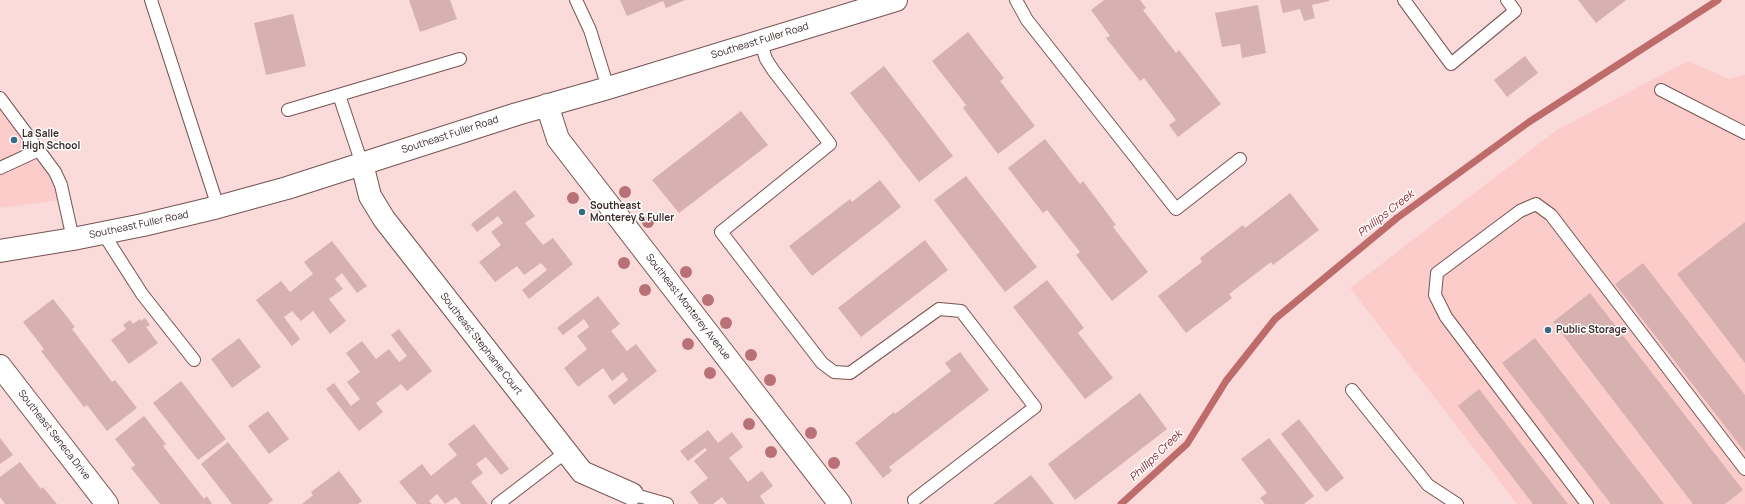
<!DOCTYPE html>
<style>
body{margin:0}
canvas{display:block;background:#fadbd9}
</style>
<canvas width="1745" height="504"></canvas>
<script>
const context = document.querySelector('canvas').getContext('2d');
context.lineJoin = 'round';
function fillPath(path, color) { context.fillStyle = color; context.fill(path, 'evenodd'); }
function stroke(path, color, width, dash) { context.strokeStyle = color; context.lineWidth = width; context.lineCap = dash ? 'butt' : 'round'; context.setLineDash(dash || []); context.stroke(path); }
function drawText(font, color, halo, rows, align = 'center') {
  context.font = font + ' Manrope,sans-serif'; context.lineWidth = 3; context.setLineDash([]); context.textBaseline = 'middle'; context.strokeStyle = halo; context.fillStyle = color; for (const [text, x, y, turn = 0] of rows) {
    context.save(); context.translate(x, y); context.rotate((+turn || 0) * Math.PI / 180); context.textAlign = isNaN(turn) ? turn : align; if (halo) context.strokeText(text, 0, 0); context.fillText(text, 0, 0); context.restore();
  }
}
fillPath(new Path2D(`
 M1688 61 1729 79 1745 75V504H1517L1350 288 1557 130Z
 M0 104 55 176 61 200 0 208Z`), '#fbccca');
stroke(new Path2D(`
 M1121 504 1187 444 1226 381 1275 319 1397 218 1529 122 1718 0`), '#be6b6b', 7);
fillPath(new Path2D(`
 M409 0H450L457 19 420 32Z
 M620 0H685L666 8 663 1 627 16Z
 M1104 0H1140L1146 8 1143 10 1176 53 1179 50 1221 104 1178 137 1169 125 1176 120 1144 78 1140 81 1106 38 1110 36 1091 10Z
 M1280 0H1329V1L1312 5 1315 18 1304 21 1300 9 1283 13Z
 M1578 0H1626L1596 23Z
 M1258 5 1266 53 1242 58 1240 44 1222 47 1215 13Z
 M293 14 306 66 266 75 254 23Z
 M968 32 1004 78 1000 81 1035 126 998 154 963 108 966 105 932 61Z
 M1525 56 1538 73 1507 97 1494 80Z
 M884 66 953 156 919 182 850 93Z
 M741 111 768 145 679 213 652 180Z
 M1045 139 1080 184 1083 181 1116 225 1113 227 1148 272 1112 301 1076 255 1080 252 1047 210 1043 213 1008 168Z
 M966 176 1037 267 1005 292 934 200Z
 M880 180 901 207 812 276 789 246 850 199 852 202Z
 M515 190 535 216 525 223 543 245 553 238 573 264 529 299 522 290 547 270 541 263 524 275 517 266 495 282 479 262 501 245 491 232 503 223 498 216 477 232 471 224Z
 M1290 193 1319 230 1273 265 1271 262 1229 294 1232 298 1186 333 1158 296 1202 262 1200 258 1243 225 1245 228Z
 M1745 222V363L1677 274Z
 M925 240 948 270 861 337 838 308Z
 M332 241 367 286 357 293 342 273 335 279 343 289 329 299 346 321 330 334 313 311 301 321 292 311 284 317 300 339 292 346 256 300 281 281 290 292 313 274 304 262Z
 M1643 263 1745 395V452L1615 284Z
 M1047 280 1084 328 1078 333 1113 378 1085 399 1013 307Z
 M1590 293 1743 490 1725 504H1693L1553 322Z
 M598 296 620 324 611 331 627 351 636 344 657 371 614 405 608 396 628 380 623 372 612 381 603 368 578 387 564 368 587 349 577 336 589 327 584 319 563 335 557 328Z
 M53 299 75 327 72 329 112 382 115 380 137 408 107 431 87 405 84 407 41 351 44 349 23 322Z
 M145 318 150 325 146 327 158 343 129 364 111 340 126 329 123 325 130 320 133 324 140 319 141 321Z
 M399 329 432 371 407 391 401 384 376 403 383 412 359 431 326 389 334 383 351 406 360 399 347 382 360 372 346 353 362 341 376 359 389 349 399 362 407 356 391 335Z
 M239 338 261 367 232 388 211 359Z
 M1535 338 1664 504H1611L1502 363Z
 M960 352 989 390 889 467 892 471 883 478 855 443 894 412 895 414 951 371 945 363Z
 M181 381 226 439 198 460 153 403Z
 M1479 389 1568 504H1533L1458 406Z
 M1140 393 1167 429 1075 500 1048 464Z
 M268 411 289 439 269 454 248 426Z
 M144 416 166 444 163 446 204 499 207 496 212 504H160L131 468 135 465 115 439Z
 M1299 419 1344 478 1326 492 1281 434Z
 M474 424 509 469 501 475 486 457 476 464 483 473 471 482 488 504H461L456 497 445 504 437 494 429 501 432 504H417L399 482 422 464 431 476 457 455 448 444Z
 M708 430 718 443 732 432 743 447 729 458 748 482 762 471 773 486 760 496 765 504H727L722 497 713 504H699L690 492 708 478 694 461 707 450 705 448 688 461 680 451Z
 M0 438 13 455 0 464Z
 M1269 438 1314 496 1304 504H1265L1260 498 1267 493 1241 459Z
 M228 442 273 500 268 504H232L201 464Z
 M20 462 41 489 43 487 57 504H5L0 497V477Z
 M339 471 362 501 358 504H302L313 495 311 492Z
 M1031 475 1054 504H993Z`), '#d6b1af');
const service = new Path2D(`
 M151 0 218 207
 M576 0 590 30 608 88
 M1016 0 1027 20 1176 209 1240 159
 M1404 0 1451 64 1515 11 1507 0
 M760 41 766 59 773 70 830 144 721 232 822 363 834 372 850 373 939 309 961 311 1035 407 914 500
 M1661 90 1745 133
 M339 95 362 164
 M0 98 55 172 61 185 73 239
 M288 110 460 59
 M0 168 39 150
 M103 233 142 294 194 360
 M1352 390 1428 485 1457 504
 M632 494 667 504
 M498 504 566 452
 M1587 504 1446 317 1435 295 1437 273 1520 211 1536 204 1551 215 1745 469`);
const minor = new Path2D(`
 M362 164 370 196 384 219 582 472 632 494
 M0 366 107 504`);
const tertiary = new Path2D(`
 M547 105 558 139 840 504
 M0 251 73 239 143 225 218 207 287 188 517 114 608 88 896 0`);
stroke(service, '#755453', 14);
stroke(minor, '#755453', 24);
stroke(tertiary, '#755453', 24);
stroke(service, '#fff', 12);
stroke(minor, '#fff', 22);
stroke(tertiary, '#fff', 22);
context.fillStyle = '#b77177';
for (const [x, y] of [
 [625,192],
 [573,198],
 [648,222],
 [624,263],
 [686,272],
 [645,290],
 [708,300],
 [726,323],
 [688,344],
 [751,355],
 [710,373],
 [770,380],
 [749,424],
 [811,433],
 [771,452],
 [834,463]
]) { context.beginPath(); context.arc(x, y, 6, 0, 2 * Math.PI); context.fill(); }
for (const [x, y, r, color] of [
 [14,140,4,"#346c86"],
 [582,212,4,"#346c86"],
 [1548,330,4,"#346c86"]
]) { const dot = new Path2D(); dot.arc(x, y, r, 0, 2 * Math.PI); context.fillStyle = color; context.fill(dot); stroke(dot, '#fff', 1.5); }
drawText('10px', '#3b2c2b', '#fff', [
 ["Southeast Fuller Road",760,41,-17],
 ["Southeast Fuller Road",450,135,-18],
 ["Southeast Fuller Road",139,225,-12],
 ["Southeast Monterey Avenue",688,307,52],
 ["Southeast Stephanie Court",481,344,52],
 ["Southeast Seneca Drive",54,435,52]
]);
drawText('bold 10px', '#3b2c2b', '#fff', [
 ["La Salle",22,134],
 ["High School",22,146],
 ["Southeast",590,206],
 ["Monterey & Fuller",590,218],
 ["Public Storage",1556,330]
], 'left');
drawText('italic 11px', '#8a252d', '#fff', [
 ["Phillips Creek",1386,214,-38],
 ["Phillips Creek",1156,456,-44]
]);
</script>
